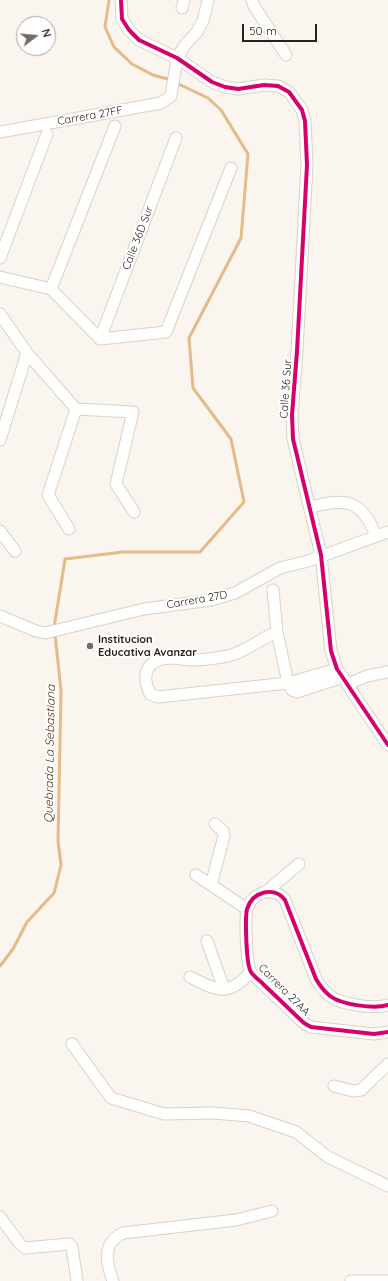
<!DOCTYPE html>
<style>
body{margin:0}
#map{position:relative;width:388px;height:1281px;overflow:hidden;background:#faf5ef;font-family:Quicksand,sans-serif}
canvas{display:block}
.north{position:absolute;left:16px;top:16px;width:40px;height:40px;box-sizing:border-box;background:#fff;border:1px solid #a9a7a5;border-radius:50%;rotate:74deg;font-size:11px;font-weight:700;line-height:16px;text-align:center;color:#28221d}
.north::after{content:'';display:block;margin:auto;width:14px;height:18px;background:#726c66;clip-path:polygon(50% 0,100% 100%,50% 72%,0 100%)}
.scale{position:absolute;left:242px;top:24px;width:75px;height:18px;box-sizing:border-box;border:2px solid #28221d;border-top:0;padding-left:5px;font-size:12px;line-height:14px;white-space:nowrap;color:#28221d;-webkit-text-stroke:3px #fff;paint-order:stroke}
</style>
<div id="map">
<canvas width="388" height="1281"></canvas>
<div class="north">N</div>
<div class="scale">50 m</div>
</div>
<script>
const context = document.querySelector('canvas').getContext('2d');
context.lineJoin = 'round';
function stroke(path, color, width, dash) { context.strokeStyle = color; context.lineWidth = width; context.lineCap = dash ? 'butt' : 'round'; context.setLineDash(dash || []); context.stroke(path); }
function drawText(font, color, halo, rows, align = 'center') {
  context.font = font + ' Quicksand,sans-serif'; context.lineWidth = 4; context.setLineDash([]); context.textBaseline = 'middle'; context.strokeStyle = halo; context.fillStyle = color; for (const [text, x, y, turn = 0] of rows) {
    context.save(); context.translate(x, y); context.rotate((+turn || 0) * Math.PI / 180); context.textAlign = isNaN(turn) ? turn : align; if (halo) context.strokeText(text, 0, 0); context.fillText(text, 0, 0); context.restore();
  }
}
stroke(new Path2D(`
 M54 628 65 559 123 552H200L244 502 231 439 193 388 189 338 241 238 248 154 221 110 208 98 168 79 153 75 132 64 114 47 105 27 109 0
 M0 966 13 949 27 922 54 893 61 865 58 841 61 691 55 634`), '#e4ba87', 3);
const minor = new Path2D(`
 M121 0 122 19 129 30 139 40 177 58 212 82 225 87 238 89 264 85 278 86 289 92 302 110 305 121 307 165 297 351 292 415 293 439 321 555 331 651 337 669 388 745
 M252 0 254 6 286 55
 M182 8 184 0
 M0 132 161 103 171 96 177 58 185 45 197 32 203 21 208 0
 M0 258 47 134
 M0 277 51 289 100 339 166 332 231 168
 M51 289 115 126
 M0 314 27 353 76 409 133 412 116 484 134 512
 M100 339 176 138
 M0 440 27 353
 M311 507C345 498 362 499 376 536
 M69 529 48 495 76 409
 M0 531 15 551
 M273 590 277 632 288 683 292 690 297 692 343 677
 M0 616 36 631 45 633 144 609 211 600 235 593 280 568 308 561 388 532
 M277 632C259 639 248 651 228 656 217 658 205 660 194 660 186 660 178 658 169 658 146 660 141 674 150 694L158 697 288 683 337 669
 M348 684 367 676 388 672
 M196 875 247 909
 M211 885 224 836 223 831 215 824
 M267 891 299 864
 M207 941 224 989
 M190 977C218 991 228 997 251 972
 M388 1005C374 1009 342 1005 330 996 324 991 320 986 316 979L285 900C274 886 253 891 247 909 245 918 246 965 251 972 254 977 261 981 264 985 278 998 291 1011 304 1023L311 1027 374 1034 388 1032
 M72 1044 111 1098 164 1114 213 1113 249 1116 296 1132 328 1157 388 1186
 M334 1086 353 1091 361 1090 388 1064
 M0 1217 20 1244 25 1248 69 1244 72 1247 77 1281
 M113 1281C106 1262 102 1243 123 1233L236 1220 272 1211
 M351 1281H388`);
stroke(minor, '#d7d2cc', 13);
stroke(minor, '#fefefd', 11);
stroke(new Path2D(`
 M121 0 122 19 129 30 139 40 177 58 212 82 225 87 238 89 264 85 278 86 289 92 302 110 305 121 307 165 297 351 292 415 293 439 321 555 331 651 337 669 388 745
 M388 1005C374 1009 342 1005 330 996 324 991 320 986 316 979L285 900C274 886 253 891 247 909 245 918 246 965 251 972 254 977 261 981 264 985 278 998 291 1011 304 1023L311 1027 374 1034 388 1032`), '#d6006c', 4);
for (const [x, y, r, color] of [
 [90,646,4,"#726c66"]
]) { const dot = new Path2D(); dot.arc(x, y, r, 0, 2 * Math.PI); context.fillStyle = color; context.fill(dot); stroke(dot, '#fff', 1.5); }
drawText('11px', '#28221d', '#fff', [
 ["Carrera 27FF",90,116,-10],
 ["Calle 36D Sur",138,238,-69],
 ["Calle 36 Sur",286,389,-86],
 ["Carrera 27D",197,600,-10],
 ["Carrera 27AA",284,990,45]
]);
drawText('bold 11px', '#28221d', '#fff', [
 ["Institucion",98,640],
 ["Educativa Avanzar",98,653]
], 'left');
drawText('italic 12px', '#503719', '#fff', [
 ["Quebrada La Sebastiana",50,754,-89]
]);
</script>
